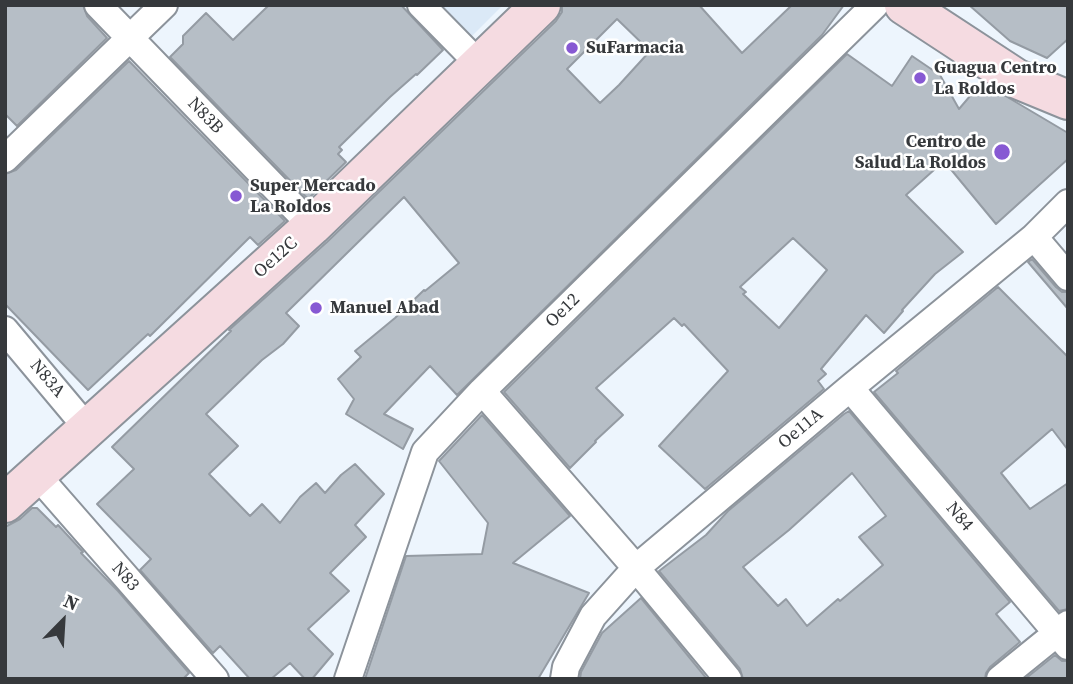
<!DOCTYPE html>
<style>
body{margin:0}
#map{position:relative;width:1073px;height:684px;overflow:hidden;background:#edf5fd;font-family:"Source Serif 4",serif}
canvas{display:block}
.frame{position:absolute;inset:0;border:7px solid #36393c;pointer-events:none}
.north{position:absolute;left:28px;top:586px;width:70px;height:70px;-webkit-text-stroke:5px #fff;paint-order:stroke;rotate:24deg;font-size:19px;font-weight:700;line-height:28px;text-align:center;color:#36393c}
.north::after{content:'';display:block;margin:auto;width:24px;height:32px;background:#36393c;clip-path:polygon(50% 0,100% 100%,50% 72%,0 100%)}
</style>
<div id="map">
<canvas width="1073" height="684"></canvas>
<div class="frame"></div>
<div class="north">N</div>
</div>
<script>
const context = document.querySelector('canvas').getContext('2d');
context.lineJoin = 'round';
function fillPath(path, color) { context.fillStyle = color; context.fill(path, 'evenodd'); }
function stroke(path, color, width, dash) { context.strokeStyle = color; context.lineWidth = width; context.lineCap = dash ? 'butt' : 'round'; context.setLineDash(dash || []); context.stroke(path); }
function drawText(font, color, halo, rows, align = 'center') {
  context.font = font + ' "Source Serif 4",serif'; context.lineWidth = 5; context.setLineDash([]); context.textBaseline = 'middle'; context.strokeStyle = halo; context.fillStyle = color; for (const [text, x, y, turn = 0] of rows) {
    context.save(); context.translate(x, y); context.rotate((+turn || 0) * Math.PI / 180); context.textAlign = isNaN(turn) ? turn : align; if (halo) context.strokeText(text, 0, 0); context.fillText(text, 0, 0); context.restore();
  }
}
fillPath(new Path2D(`
 M434 5H503L469 39Z`), '#dbe9f7');
const building = new Path2D(`
 M5 5H83L87 16 107 38 17 126 5 114Z
 M269 5H401L443 50 417 75 416 74 390 97 339 147 342 150 338 154 346 162 308 199 170 57 183 44V36L206 13 233 40Z
 M562 5H699L742 53 792 5H844L822 35 457 395 430 366 384 414 413 429 403 449 346 414 354 399 338 379 361 357 355 351 395 318 424 290 425 291 459 263 404 197 286 313 299 326 283 344 262 360 206 414 238 446 209 474 250 516 262 504 280 523 300 497 316 483 325 493 341 475 355 464 384 494 355 525 366 537 330 573 349 591 308 629 333 654 312 679H305L290 663 271 679H250L220 646 213 653 140 570 151 559 97 504 134 469 112 447 231 331 229 330 327 242 556 21 562 12ZM617 19 650 51 619 85 600 103 567 69Z
 M969 5H1068V39L1047 58 1010 41Z
 M847 54 892 86 912 56 940 75 959 109 982 82 1068 133V159L996 224 944 161 906 195 963 252 935 274 902 310 903 311 884 333 866 315 821 369 826 374 818 381 824 389 705 489 659 446 728 371 684 324 682 326 674 318 596 388 623 415 595 441 596 442 570 468 504 392ZM793 238 827 270 779 328 743 294 746 292 740 287Z
 M129 61 285 221 258 245 250 237 150 336 148 334 88 390 5 304V174L16 170Z
 M1032 259 1056 287 1062 292H1068V309L1028 262Z
 M998 287 1068 357V450L1052 429 1001 473 1030 509 1068 483V609L1059 611 874 392 898 373 896 371Z
 M849 411 1010 602 996 614 1020 642 990 667 986 673 985 679H743L740 669 659 571 706 535 728 511 844 414ZM852 473 886 516 859 537 883 565 840 601 838 599 807 626 786 599 778 606 743 567 789 530Z
 M482 415 570 516 513 563 589 593 538 679H365L406 556 482 554 488 523 439 461Z
 M32 508H37L56 527 58 525 83 552 81 553 118 591 189 673 183 679H5V527L20 519Z
 M641 598 707 679H580L581 672 602 633Z
 M1055 655 1062 661H1068V679H1025Z`);
fillPath(building, '#b6bec6');
stroke(building, '#949ba3', 2);
const minor = new Path2D(`
 M98 5 312 226
 M421 5 479 64
 M5 159 164 5
 M1034 237 1068 277
 M5 330 88 429
 M850 388 1068 646
 M482 391 636 568 728 679
 M36 474 215 679
 M348 679 425 452 482 391 875 5
 M564 679 566 667 593 616 636 568 850 388 1034 237 1068 203
 M1000 679 1068 624`);
const secondary = new Path2D(`
 M904 5 1017 79 1068 100
 M5 503 312 226 541 5`);
stroke(minor, '#8c939b', 30);
stroke(secondary, '#8c939b', 42);
stroke(minor, '#fff', 26);
stroke(secondary, '#f5dbe1', 38);
for (const [x, y, r, color] of [
 [572,48,7,"#8759d3"],
 [920,78,7,"#8759d3"],
 [1002,152,9,"#8759d3"],
 [236,196,7,"#8759d3"],
 [316,308,7,"#8759d3"]
]) { const dot = new Path2D(); dot.arc(x, y, r, 0, 2 * Math.PI); context.fillStyle = color; context.fill(dot); stroke(dot, '#fff', 2.5); }
drawText('bold 18px', '#36393c', '#fff', [
 ["SuFarmacia",586,48],
 ["Guagua Centro",934,68],
 ["La Roldos",934,89],
 ["Centro de",986,142,"right"],
 ["Salud La Roldos",986,163,"right"],
 ["Super Mercado",250,186],
 ["La Roldos",250,207],
 ["Manuel Abad",330,308]
], 'left');
drawText('18px', '#36393c', '#fff', [
 ["N83B",205,116,46],
 ["Oe12C",276,258,-42],
 ["Oe12",563,311,-45],
 ["N83A",47,379,50],
 ["Oe11A",801,429,-40],
 ["N84",959,517,50],
 ["N83",125,577,49]
]);
</script>
